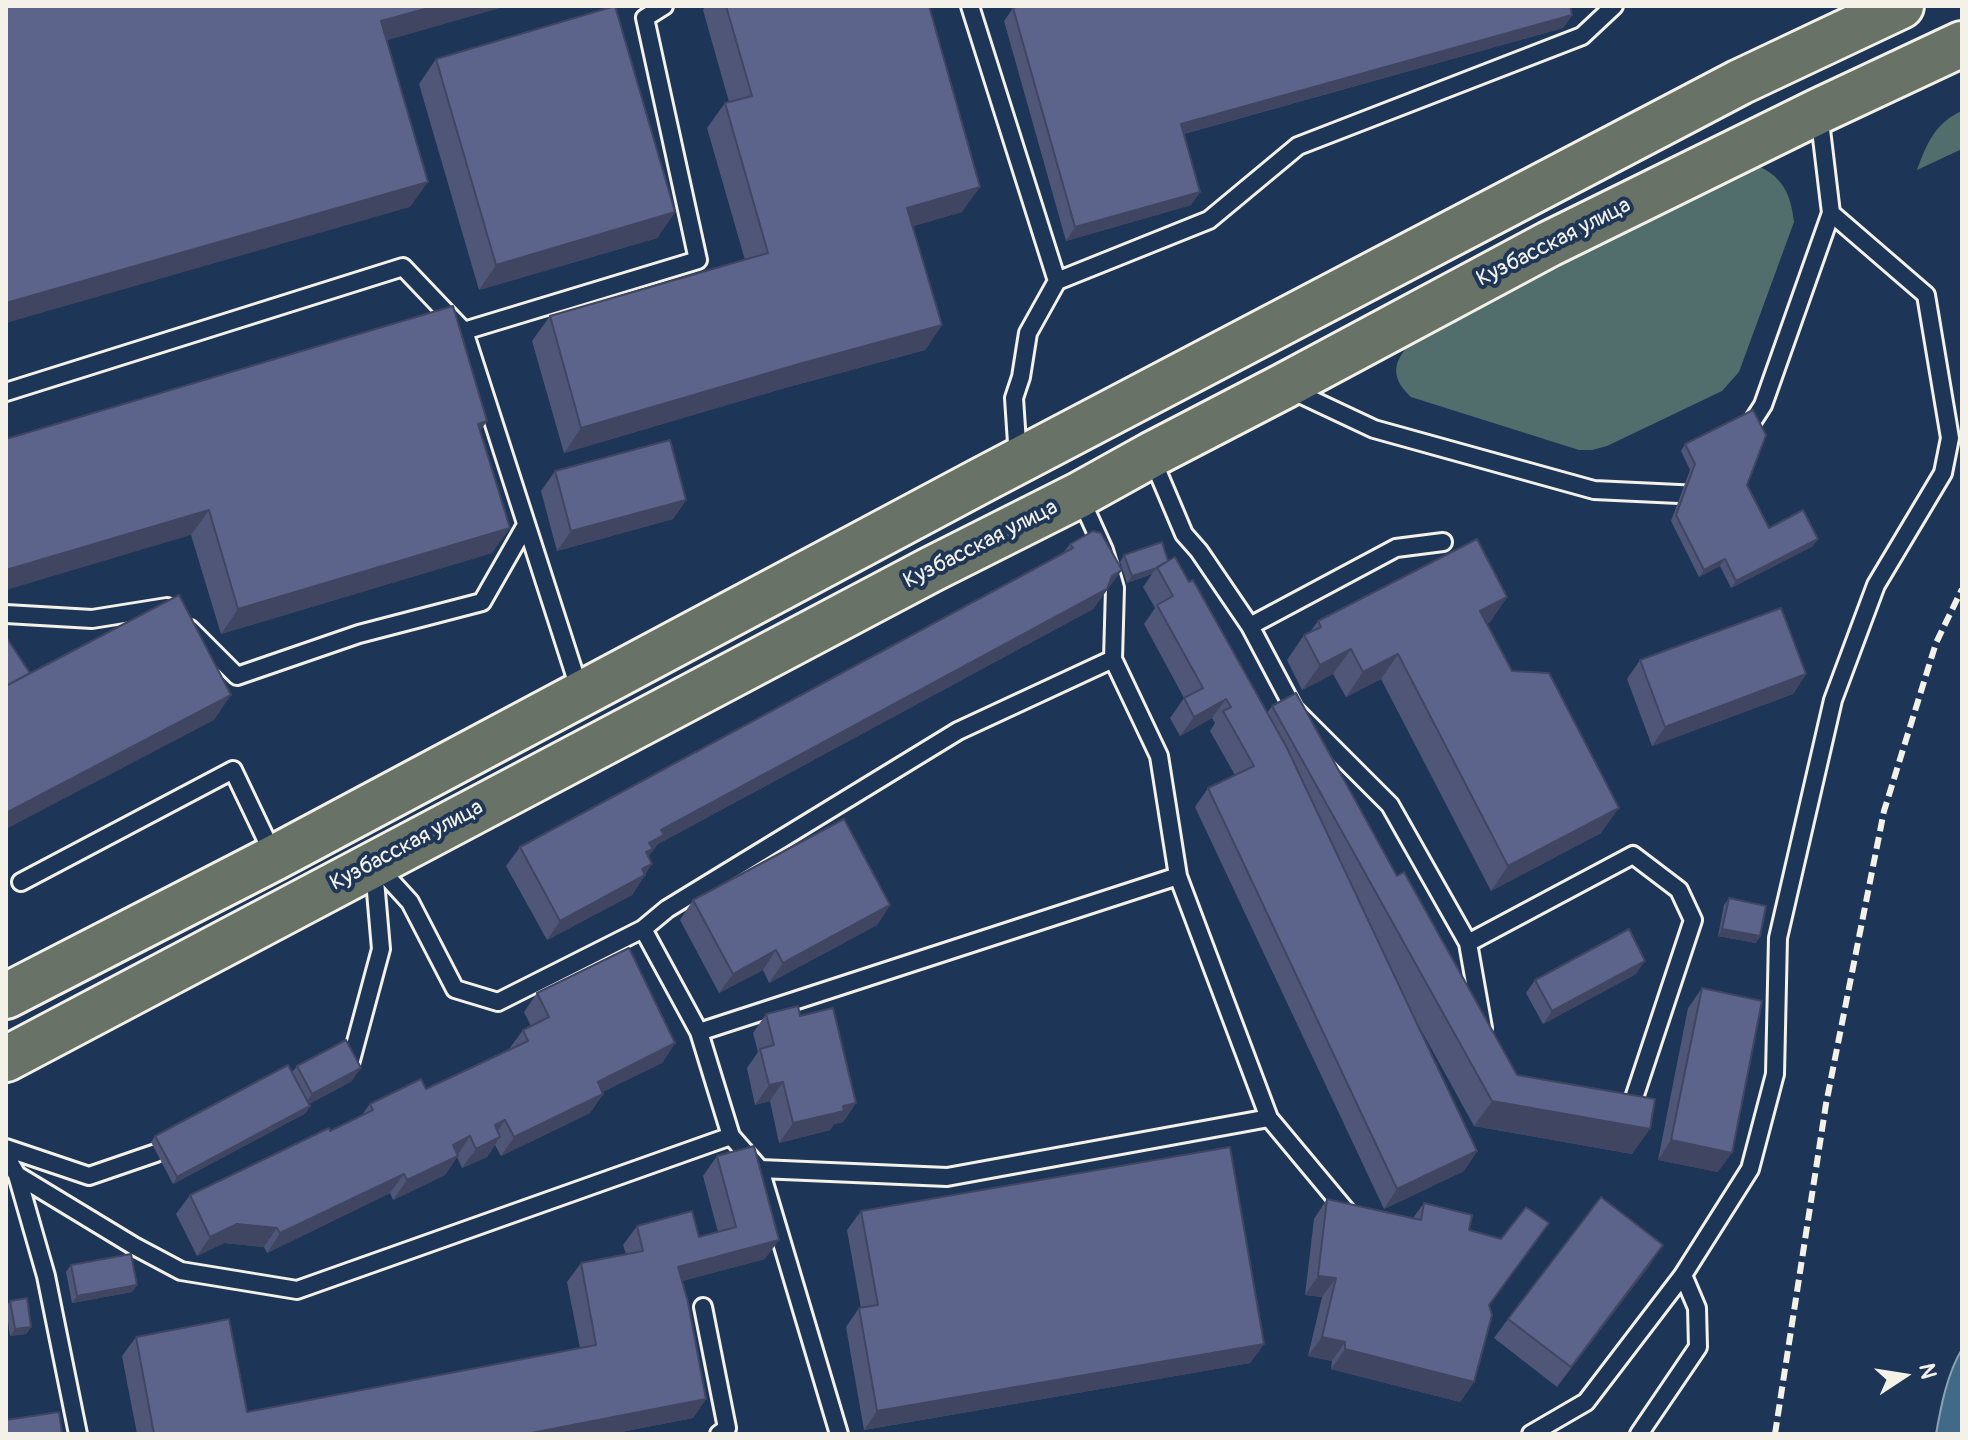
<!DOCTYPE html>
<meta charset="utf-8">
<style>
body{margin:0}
#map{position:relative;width:1968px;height:1440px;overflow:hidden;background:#1d3557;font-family:Pangolin,sans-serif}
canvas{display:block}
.frame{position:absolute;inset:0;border:8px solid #f4f1e8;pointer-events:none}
.north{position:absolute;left:1864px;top:1336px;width:80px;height:80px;-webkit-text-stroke:6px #1d3557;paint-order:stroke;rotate:78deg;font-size:22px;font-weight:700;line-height:32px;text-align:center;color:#f4f1e8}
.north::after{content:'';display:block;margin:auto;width:28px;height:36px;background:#f4f1e8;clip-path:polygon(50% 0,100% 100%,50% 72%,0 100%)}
</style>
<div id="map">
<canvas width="1968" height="1440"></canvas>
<div class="frame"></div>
<div class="north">N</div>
</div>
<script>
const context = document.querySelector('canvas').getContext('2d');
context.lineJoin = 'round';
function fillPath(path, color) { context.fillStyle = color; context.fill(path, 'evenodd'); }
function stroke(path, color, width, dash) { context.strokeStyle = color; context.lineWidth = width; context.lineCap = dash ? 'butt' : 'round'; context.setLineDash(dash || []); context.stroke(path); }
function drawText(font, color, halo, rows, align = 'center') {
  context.font = font + ' Pangolin,sans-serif'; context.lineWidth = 8; context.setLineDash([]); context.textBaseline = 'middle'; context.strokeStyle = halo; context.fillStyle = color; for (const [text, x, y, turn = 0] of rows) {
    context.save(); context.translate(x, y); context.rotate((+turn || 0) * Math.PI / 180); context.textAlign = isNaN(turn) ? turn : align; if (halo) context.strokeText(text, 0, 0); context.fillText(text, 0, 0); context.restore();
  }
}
fillPath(new Path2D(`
 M1962 111V149L1917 170C1927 143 1935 123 1962 111Z
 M1758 166C1783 177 1791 195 1794 222L1739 372 1722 391 1607 446 1592 450H1579L1411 397C1388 376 1394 359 1414 340L1727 175 1743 169Z`), '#516e6c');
const water = new Path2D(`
 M1962 1349V1434H1936C1941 1406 1947 1374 1962 1349Z`);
fillPath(water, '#416a89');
stroke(water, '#89a0af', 2);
const lane = new Path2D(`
 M970 6 1057 281
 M464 331 698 260 645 18 664 6
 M1289 389 1374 429 1594 490 1700 495
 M6 392 403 267 464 331 580 691
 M1745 433 1763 405 1831 213
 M1151 456 1184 534 1199 551 1250 626 1294 709 1390 805 1468 943 1633 855 1679 890 1693 920 1630 1110H1626
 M1018 458 1014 398 1021 377 1028 333 1057 281 1209 220 1298 146 1582 36 1614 6
 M6 614 92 619 167 607 170 610
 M1250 626 1396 548 1443 542
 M190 629 237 676 359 634 482 602 526 525
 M1113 659 1159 756 1178 876 1269 1118 1349 1214 1354 1216
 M378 867 410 902 455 989 498 1002 643 929 667 909 958 731 1113 659 1115 588 1104 550 1080 497
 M21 882 233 770 274 856
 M643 929 699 1032 1178 876
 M1468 943 1483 1028
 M344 1067 350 1064 381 949 374 869
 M731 1136 760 1169 839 1434
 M6 1148 89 1176 156 1153
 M6 1156 17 1175 46 1276 78 1434
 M760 1169 947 1177 1269 1118
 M17 1175 134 1246 181 1271 297 1290 731 1136 699 1032
 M703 1307 727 1428 719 1434
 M1531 1434 1586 1402 1683 1275
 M1639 1434 1698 1347 1697 1308 1683 1275 1750 1169 1775 1074 1778 938 1833 700 1876 585 1943 473 1950 438 1926 295 1831 213 1819 113`);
const primary = new Path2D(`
 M6 996 274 858 982 480 1740 82 1901 6
 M6 1059 932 569 1079 495 1151 455 1284 386 1549 244 1819 111 1962 44`);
stroke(lane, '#f4f1e8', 22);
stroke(primary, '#f4f1e8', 50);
stroke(lane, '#1d3557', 16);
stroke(primary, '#687266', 44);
stroke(new Path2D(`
 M1775 1434 1826 1104 1884 811 1936 643 1962 589`), '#f4f1e8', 6, [12, 6]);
fillPath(new Path2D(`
 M705 6H929L962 212 913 226 942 325 925 350 781 389 564 453 532 341 550 316 745 260 707 128 725 103 729 102 703 10Z
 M1013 8 1572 15 1563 28 1184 134 1200 192 1191 205 1066 241 1004 21Z
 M436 59 675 212 657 238 479 290 419 84Z
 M480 431 492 553 221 634 191 535 6 439Z
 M1685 444 1747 485 1769 528 1813 546 1731 588 1720 566 1699 577 1671 521 1690 470 1681 451Z
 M555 471 686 500 673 519 557 551 541 491Z
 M1070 544 1108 590 1106 591 1093 609 658 844 648 856 645 875 632 895 547 940 506 866 520 847 1063 553Z
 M1124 555 1168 561 1189 582 1267 713 1272 706 1397 876 1517 1075 1632 1154 1474 1126 1415 1019 1477 1151 1464 1171 1384 1209 1195 807 1208 788 1235 775 1210 731 1215 723 1212 718 1180 736 1170 718 1184 698 1144 624 1155 608 1143 587 1152 574 1127 583 1120 562Z
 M1507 597 1490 622 1487 624 1601 833 1491 891 1381 679 1346 697 1333 674 1302 690 1287 660 1304 635 1310 632 1318 621Z
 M1640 660 1806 674 1793 694 1652 746 1627 679Z
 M1729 898 1760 936 1756 943 1718 936 1724 905Z
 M693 900 890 905 877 925 769 983 763 970 719 993 680 920Z
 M1636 974 1543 1024 1526 993 1535 980Z
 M1702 988 1718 1172 1658 1160 1688 1008Z
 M537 993 675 1043 662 1063 602 1092 603 1094 590 1113 501 1156 495 1145 487 1157 462 1168 457 1157 445 1175 393 1200 390 1193 267 1253 264 1247 224 1243 197 1256 176 1214 190 1195 361 1116 370 1104 426 1089 509 1049 523 1030 531 1026 524 1012Z
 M766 1014 800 1016 856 1103 843 1122 834 1124 830 1130 779 1143 770 1101 755 1105 747 1068 758 1052 753 1033Z
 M297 1066 352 1081 309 1104 306 1113 173 1184 151 1142 155 1136 292 1072Z
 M717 1156 765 1259 682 1281 706 1399 693 1418 611 1434H137L122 1356 136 1337 247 1412 580 1348 567 1282 581 1263 626 1254 623 1245 637 1226 699 1237 718 1232 703 1176Z
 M1327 1199 1413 1218 1424 1203 1469 1230 1489 1306 1474 1382 1460 1402 1331 1369 1332 1361 1308 1356 1322 1297 1305 1295 1314 1219Z
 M861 1211 1264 1344 1250 1363 864 1430 846 1327 859 1308H861L847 1230Z
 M71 1265 137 1285 132 1292 72 1303 66 1272Z
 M1650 1265 1557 1387 1494 1338 1508 1319Z
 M10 1301 31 1327 26 1334 10 1336 6 1307Z`), '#4f5678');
fillPath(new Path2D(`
 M436 6H507L364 47 381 21Z
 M1572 15 1563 28 1172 137 1181 124Z
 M428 182 410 207 6 323V303Z
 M980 187 962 212 890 233 907 208Z
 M1200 192 1191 205 1066 241 1075 227Z
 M675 212 657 238 479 290 496 265Z
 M942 325 925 350 781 389 564 453 581 428 799 364Z
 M487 421 470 446 478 424Z
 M686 500 673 519 557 551 571 531Z
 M209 510 191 535 6 590V570Z
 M510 528 492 553 221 634 238 609Z
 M1818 539 1813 546 1731 588 1736 581Z
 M1725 559 1720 566 1699 577 1704 570Z
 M1156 568 1152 574 1127 583 1132 576Z
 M1122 570 1093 609 658 844 640 868 649 843 661 830Z
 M1507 597 1490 622 1462 636 1480 611Z
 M1351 649 1333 674 1302 690 1320 665Z
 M1398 654 1381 679 1346 697 1363 672Z
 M1806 674 1793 694 1652 746 1665 727Z
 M231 695 214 720 6 829V813Z
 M1226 699 1212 718 1180 736 1194 717Z
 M1619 808 1601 833 1491 891 1508 866Z
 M652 864 632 895 547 940 560 921Z
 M890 905 877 925 769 983 783 963Z
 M1722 929 1760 936 1756 943 1718 936Z
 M776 950 763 970 719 993 733 974Z
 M1645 961 1636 974 1543 1024 1552 1011Z
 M675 1043 662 1063 584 1101 598 1082Z
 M361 1068 352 1081 303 1107 312 1094Z
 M783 1082 770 1101 755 1105 769 1085Z
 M603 1094 590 1113 501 1156 514 1137Z
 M1492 1101 1650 1129 1632 1154 1474 1126Z
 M856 1103 843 1122 834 1124 830 1130 779 1143 793 1123 843 1106Z
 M310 1106 306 1113 173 1184 177 1177Z
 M505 1120 492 1139 495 1125Z
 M470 1136 457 1156 453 1145Z
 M500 1137 487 1157 462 1168 476 1149Z
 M1671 1140 1732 1153 1718 1172 1658 1160Z
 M1477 1151 1464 1171 1384 1209 1397 1189Z
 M458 1156 445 1175 393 1200 407 1180Z
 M404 1174 390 1193 267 1253 280 1233Z
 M237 1224 277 1228 264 1247 224 1243 197 1256 210 1237Z
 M779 1240 765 1259 664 1286 678 1267Z
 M1663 1245 1650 1265 1557 1387 1571 1367Z
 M1318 1276 1336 1278 1322 1297 1305 1295Z
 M137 1285 132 1292 72 1303 77 1296Z
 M31 1327 26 1334 10 1336 15 1329Z
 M1322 1337 1345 1342 1332 1361 1308 1356Z
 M1264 1344 1250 1363 864 1430 877 1411Z
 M1345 1349 1474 1382 1460 1402 1331 1369Z
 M706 1399 693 1418 611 1434H525Z`), '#404661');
const building = new Path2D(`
 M6 6H436L381 21 428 182 6 303Z
 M615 6 675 212 496 265 436 59Z
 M726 6H929L980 187 907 208 942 325 799 364 581 428 550 316 768 253 725 103 752 96Z
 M1021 6H1570L1572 15 1181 124 1200 192 1075 227 1013 8Z
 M453 306 487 421 478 424 510 528 238 609 209 510 6 570V439Z
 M1753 410 1766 435 1747 485 1769 528 1803 510 1818 539 1736 581 1725 559 1704 570 1676 515 1695 464 1685 444Z
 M670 440 686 500 571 531 555 471Z
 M1093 531 1101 533 1122 570 1112 576 1107 589 661 830 664 835 649 843 653 849 646 852 652 864 642 869 645 875 560 921 520 847 1073 548 1070 544Z
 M1477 539 1507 597 1480 611 1512 671 1549 673 1619 808 1508 866 1398 654 1363 672 1351 649 1320 665 1304 635 1321 627 1318 621Z
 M1162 542 1168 561 1157 568 1132 576 1124 555Z
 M1175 557 1189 582 1193 580 1287 748 1477 1151 1397 1189 1208 788 1254 766 1223 711 1231 707 1226 699 1194 717 1184 698 1203 688 1157 605 1173 596 1157 567Z
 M179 595 231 695 6 813V686Z
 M1781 608 1806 674 1665 727 1640 660Z
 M6 637 30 673 6 686Z
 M1296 693 1397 876 1404 872 1517 1075 1655 1099 1650 1129 1492 1101 1272 706Z
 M844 819 890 905 783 963 776 950 733 974 693 900Z
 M1729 898 1766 906 1760 936 1722 929Z
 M1629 929 1645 961 1552 1011 1535 980Z
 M629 948 675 1043 598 1082 603 1094 514 1137 505 1120 495 1125 500 1137 476 1149 470 1136 453 1145 458 1156 407 1180 404 1174 280 1233 277 1228 237 1224 210 1237 190 1195 329 1128 330 1131 373 1110 370 1104 421 1079 426 1089 528 1041 523 1030 549 1017 537 993Z
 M1702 988 1762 1001 1732 1153 1671 1140Z
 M798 1006 800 1016 833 1008 856 1103 843 1106 844 1111 793 1123 783 1082 769 1085 760 1049 774 1045 766 1014Z
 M346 1040 361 1068 312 1094 297 1066Z
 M288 1065 310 1106 177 1177 155 1136Z
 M754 1146 779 1240 678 1267 688 1302 706 1399 526 1434H154L136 1337 229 1319 247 1412 596 1345 581 1263 643 1251 637 1226 692 1211 699 1237 736 1227 717 1156Z
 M1230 1147 1264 1344 877 1411 859 1308 878 1305 861 1211Z
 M1601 1197 1663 1245 1571 1367 1508 1319Z
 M1327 1199 1421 1220 1424 1203 1472 1215 1469 1230 1501 1239 1526 1207 1549 1223 1489 1305 1492 1315 1474 1382 1345 1349V1342L1322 1337 1336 1278 1318 1276Z
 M131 1254 137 1285 77 1296 71 1265Z
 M27 1298 31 1327 15 1329 10 1301Z
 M59 1412 62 1434H6V1420Z`);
fillPath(building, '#5c648b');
stroke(building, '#404661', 2);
drawText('22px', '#f4f1e8', '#1d3557', [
 ["Кузбасская улица",1554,243,-27],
 ["Кузбасская улица",981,545,-27],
 ["Кузбасская улица",407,846,-28]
]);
</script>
